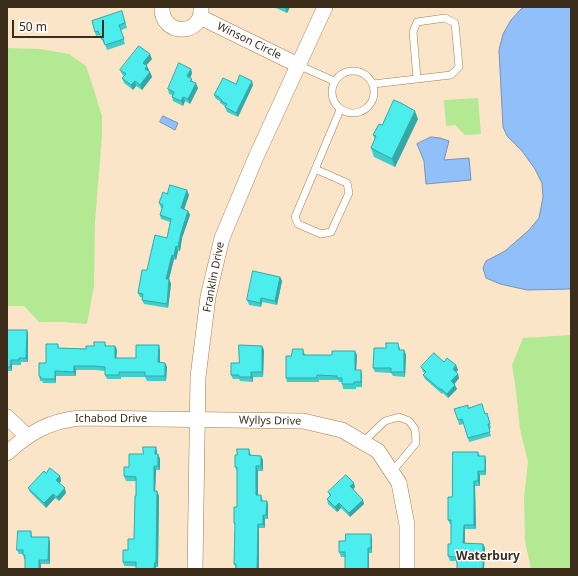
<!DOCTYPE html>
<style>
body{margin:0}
#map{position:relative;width:578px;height:576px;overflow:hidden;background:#fbe5c8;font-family:"Noto Sans",sans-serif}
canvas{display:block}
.frame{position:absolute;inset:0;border:8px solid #3c2d1a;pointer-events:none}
.scale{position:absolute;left:12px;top:20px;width:92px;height:18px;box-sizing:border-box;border:2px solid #3c2d1a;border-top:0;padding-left:5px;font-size:12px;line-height:14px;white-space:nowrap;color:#3c2d1a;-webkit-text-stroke:3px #fff;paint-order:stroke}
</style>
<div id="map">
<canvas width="578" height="576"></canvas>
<div class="frame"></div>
<div class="scale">50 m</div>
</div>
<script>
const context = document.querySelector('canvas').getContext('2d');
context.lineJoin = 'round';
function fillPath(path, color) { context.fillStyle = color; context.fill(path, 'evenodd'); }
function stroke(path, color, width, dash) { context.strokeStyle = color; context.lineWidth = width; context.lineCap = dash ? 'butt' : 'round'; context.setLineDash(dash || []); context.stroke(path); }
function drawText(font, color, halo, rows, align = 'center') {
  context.font = font + ' "Noto Sans",sans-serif'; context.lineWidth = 3; context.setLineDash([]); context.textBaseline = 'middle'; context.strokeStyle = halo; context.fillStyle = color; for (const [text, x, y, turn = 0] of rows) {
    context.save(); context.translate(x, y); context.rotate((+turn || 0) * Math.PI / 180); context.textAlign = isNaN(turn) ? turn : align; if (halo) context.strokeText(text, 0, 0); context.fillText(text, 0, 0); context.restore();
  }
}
fillPath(new Path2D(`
 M7 48 40 49 69 54 86 66 95 93 102 116V136L95 222 94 286 87 324 64 322H39L24 306H7Z
 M478 98 481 134 465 135 455 125 446 126 444 100Z
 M571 335V569H531L525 541 524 497 528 462 520 429 516 391 512 365 523 338Z`), '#b3e993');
const water = new Path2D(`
 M525 7H571V289L527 290 500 284 486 278 483 268 486 261 505 251 529 230 539 218 543 197 542 183 535 169 522 151 507 136 503 127 499 50 503 34 511 20 521 9Z
 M163 116 178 123 175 130 160 122Z
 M431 137 440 138 449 141 444 160 469 158 471 180 426 184 424 161 417 144Z`);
fillPath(water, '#90bffa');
stroke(water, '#7793b7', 1);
const lane = new Path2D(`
 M298 65 334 81
 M332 92a21 21 0 1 1 42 0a21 21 0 1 1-42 0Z
 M373 84 451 75 459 67 455 23 445 18 417 22 413 32 417 78
 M315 169 347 183 349 193 331 232 321 234 298 224 295 217 340 110
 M363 442 385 421 399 417 409 421 415 429 416 443 392 472`);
const street = new Path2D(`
 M162 7C161 37 203 36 201 8
 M200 17 298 65
 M7 417 27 436
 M7 453C29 433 49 421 80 418L303 421 342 430 378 451 399 483 407 525V569
 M195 569 198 377 208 297 222 238 256 157 325 7`);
stroke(lane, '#a07f50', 8);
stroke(street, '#a07f50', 16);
stroke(lane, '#fff', 7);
stroke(street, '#fff', 15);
fillPath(new Path2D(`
 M275 7H290L287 13 276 8Z
 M122 11 127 28 121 30 125 44 107 50 105 44H104L100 35 96 36 92 21Z
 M152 59 146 65 149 70 148 71 150 72 152 77 142 90 136 86 133 90 124 83 122 78 124 76 122 74 120 70Z
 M191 69 192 73 190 78 198 88 190 104 185 101 183 106 173 101 172 97V95L169 94 168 89Z
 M236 84 253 85 238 117 227 112 225 107H226L223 105 222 104 220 103V101L216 99 214 95Z
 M418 119 395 167 374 157 371 148 375 139 373 135 382 125Z
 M167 194 189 195 184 209 188 211 190 215 182 238 180 251H178L176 260 174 259 169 279 171 284 168 308 144 304 142 300 143 298 140 297 138 293 147 270 167 238 170 222 161 219 160 215 162 208H161L159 203Z
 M280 277 282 281 277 305 262 302 261 307 249 305 247 300Z
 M7 330H27L28 334V362H21V365H12V371H7Z
 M105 342 106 346H115L117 350 116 358H136L160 350V362L165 363 167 367 166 381H147L145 377H121V379H107L105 375V371L95 370H76V376H56V383H43L42 381H40L39 376 46 363 58 344 59 348 86 349Z
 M400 347V350H404L406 355 405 377 393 376 391 373 375 372 373 368 386 348Z
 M303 349 305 355H357L356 370 362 374V387H356V389H343L342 382H339L338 380H319V382H287L286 378 291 356Z
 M264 350 263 377H253V382L240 381 239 379H233L231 375 239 363Z
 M444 362 456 365 458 370 456 372 458 374 459 378 454 384 457 389 448 398 443 393 442 394 425 379 423 375 425 373 423 372 421 367Z
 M469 408 485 414 487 413 491 428 489 429 491 436 469 442 464 424 459 425 458 420Z
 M156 447 157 452V454H158L160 459V470H156L155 491 159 496 158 567 124 566 123 562 134 539 136 496V481H126L124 476 129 467 143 454Z
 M249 449 251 455 263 460V471H258V495H261L263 501H267L268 505V519H265V528H259V569H236L234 564 235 526 234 523 237 507V471L235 467 237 455Z
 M478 452 480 456H485L486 461V475H480V486H475L476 529H465V543L483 544 485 548 484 569H457V564L456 561H450L448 556 451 544V524H450L448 520 452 497Z
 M46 473 60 476 61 481 59 483 66 493 59 501 55 498 46 508 30 492 28 488Z
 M355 487 353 489 364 504 350 517 341 508 337 512 328 504 327 499 330 496 328 492Z
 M31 531 32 537 50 542V564H41L24 559 23 554H19L17 550Z
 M371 534 372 539V553H369V569L345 557H341L339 552 345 541Z`), '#41cdcc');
fillPath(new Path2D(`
 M286 7H290L287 13 285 9Z
 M150 54 152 59 145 67 143 63Z
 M147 66 149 70 147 73 145 69Z
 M191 69 192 73 189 81 187 76Z
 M150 72 152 77 142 90 140 85Z
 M135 81 136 86 133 90 131 85Z
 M252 81 253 85 238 117 236 113Z
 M196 83 198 88 190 104 188 99Z
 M183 97 185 101 183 106 181 101Z
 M415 111 418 119 395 167 392 159Z
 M187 190 189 195 183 213 181 208Z
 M188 211 190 215 182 238 180 251 178 247 181 233Z
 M176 246 178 251 176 260 174 256Z
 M172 255 174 259 168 283 166 279Z
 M280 277 282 281 277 305 275 301Z
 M169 279 171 284 168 308 167 304Z
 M261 298 262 302 261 307 260 303Z
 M27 330 28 334V362L26 358Z
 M159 345 160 350V367L158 362Z
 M115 346 117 350 116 363 115 358Z
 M262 346 264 350 263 377 262 372Z
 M404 350 406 355 405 377 404 372Z
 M355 351 357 355 356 374 355 370Z
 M11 360 12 365V371L10 367Z
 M165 363 167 367 166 381 165 376Z
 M456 365 458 370 454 374 453 369Z
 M74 366 76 370V376L74 372Z
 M361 370 362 374V387L361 382Z
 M55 371 56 376V383L55 379Z
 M251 372 253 377V382L251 377Z
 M458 374 459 378 453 386 451 381Z
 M455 385 457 389 448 398 447 394Z
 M156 447 157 452V459L155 454Z
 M158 454 160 459V470L158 466Z
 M261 456 263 460V471L261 466Z
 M485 456 486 461V475L485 471Z
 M154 466 156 470 155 495 154 491Z
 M256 466 258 471V500L256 495Z
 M478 471 480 475V486L478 481Z
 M60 476 61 481 57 485 56 480Z
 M474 481 475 486 476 529 474 525Z
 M354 483 355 487 352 491 350 486Z
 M65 488 66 493 59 501 57 497Z
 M157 491 159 496 158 567 156 563Z
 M53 494 55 498 46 508 44 503Z
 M363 500 364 504 350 517 349 513Z
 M267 501 268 505V519L266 515Z
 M339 503 341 508 337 512 335 507Z
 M263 515 265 519V528L263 524Z
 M258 524 259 528V569H257Z
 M464 525 465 529V548L463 543Z
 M371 534 372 539V553L371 548Z
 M49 537 50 542V564L48 560Z
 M483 544 485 548 484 569H483Z
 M368 548 369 553V569H368Z
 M39 560 41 564V569H39Z
 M155 562 156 567V569H154Z`), '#35a7a6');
const building = new Path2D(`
 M122 11 125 23 119 25 124 39 105 45 103 39 102 40 98 31 95 32 92 21Z
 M139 46 150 54 143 63 147 66 145 69 150 72 140 85 135 81 131 85 122 78 126 74 120 70Z
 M179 63 191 69 187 76 192 79 190 81 196 83 188 99 183 97 181 101 172 97 174 92 168 89Z
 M240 75 252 81 236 113 225 107 227 104 221 101 222 100 219 98V97L214 95 223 78 236 84Z
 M394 100 401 103 415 111 392 159 371 148 376 136 373 135 379 124 382 125Z
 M170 185 187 190 181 208 188 211 181 233 178 247 176 246 174 256 172 255 166 279H169L167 304 142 300 143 294 138 293 142 270H147L155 235 167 238 171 219 160 215 163 205 159 203 163 192 167 194Z
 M253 271 280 277 275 301 261 298 260 303 247 300Z
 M7 330H27L26 358H19V360H11L10 367H7Z
 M94 342H105V346H115V358H136V345H159L158 362 165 363V376H145V372H119V375H105V367L94 366H74V372L55 371V379H41V377L39 376V363H46V344H58V348L86 349V346H94Z
 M386 343H398L399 350H404V372H391V368H373L374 348H386Z
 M239 345 262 346V372H251V377H239V375H231V363H239Z
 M293 349H303V355H332V351H355V370H361V382H354V384H342V378H337V376L317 375V378H286V356H291Z
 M434 353 444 362 447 358 456 365 453 369 458 374 451 381 455 385 447 394 441 389V390L423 375 426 372 421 367Z
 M482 404 485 414 487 413 490 424H488L490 432 468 438 462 419 458 420 454 409 468 405V408Z
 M143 447H156L155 454H158V466H154V491H157L156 563 155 562 154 569H136V562H123V550H128V539H134L135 496H136V477L124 476V467H129V454H143Z
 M237 449H249V455L261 456V466H256V495H261V501H267L266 515H263V524H258L257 569H236V564H234L235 523H234V507H237V467H235V455H237Z
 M453 452H478V456H485V471H478V481H474V525H464L463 543 483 544V568H481V569H457V560H456V557L448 556V544H451V520H448V497H452Z
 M50 468 60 476 56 480 65 488 57 497 53 494 44 503 28 488 44 471 46 473Z
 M346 475 354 483 350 486 363 500 349 513 339 503 335 507 327 499 331 495 328 492Z
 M18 531H31V537H49L48 560H39V569H25V555H23V550H17Z
 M346 534H371V548H368V569H345V552H339V541H345Z`);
fillPath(building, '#4ceeed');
stroke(building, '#35a7a6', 1);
drawText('11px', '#3c2d1a', '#fff', [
 ["Winson Circle",249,41,26],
 ["Franklin Drive",214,277,-79],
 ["Ichabod Drive",111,419],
 ["Wyllys Drive",270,421,1]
]);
drawText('bold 12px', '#3c2d1a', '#fff', [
 ["Waterbury",488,557]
]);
</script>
